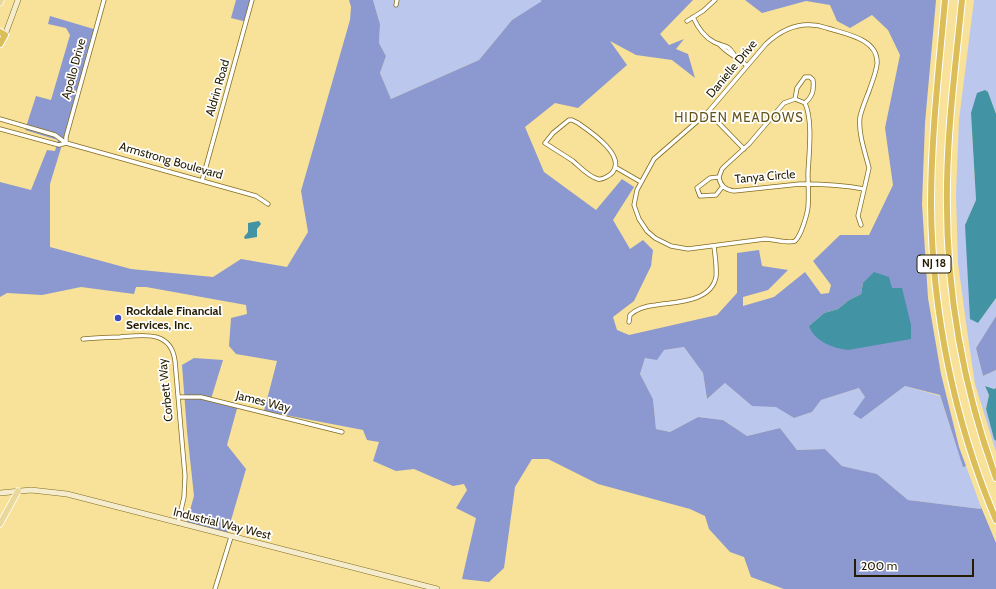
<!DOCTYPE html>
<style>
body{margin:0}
#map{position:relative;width:996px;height:589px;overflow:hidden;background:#f8e198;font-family:Cabin,sans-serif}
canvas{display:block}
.scale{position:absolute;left:854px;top:559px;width:120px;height:18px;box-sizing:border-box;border:2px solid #261d00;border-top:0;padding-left:5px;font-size:12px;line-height:14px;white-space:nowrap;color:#261d00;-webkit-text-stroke:3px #fff;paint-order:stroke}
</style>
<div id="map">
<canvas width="996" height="589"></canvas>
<div class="scale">200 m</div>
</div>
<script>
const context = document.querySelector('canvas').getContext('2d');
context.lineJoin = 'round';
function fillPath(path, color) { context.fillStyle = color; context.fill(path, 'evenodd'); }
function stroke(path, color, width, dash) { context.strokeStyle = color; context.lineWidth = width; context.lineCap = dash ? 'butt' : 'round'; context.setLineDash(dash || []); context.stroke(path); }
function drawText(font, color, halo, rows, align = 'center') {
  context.font = font + ' Cabin,sans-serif'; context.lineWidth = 3.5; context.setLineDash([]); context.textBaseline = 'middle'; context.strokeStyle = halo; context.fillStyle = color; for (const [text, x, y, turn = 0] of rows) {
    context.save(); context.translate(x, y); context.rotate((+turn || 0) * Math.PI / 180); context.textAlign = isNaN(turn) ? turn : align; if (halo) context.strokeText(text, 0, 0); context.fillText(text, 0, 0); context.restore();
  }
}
fillPath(new Path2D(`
 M373 0H540L543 1 512 20 479 60 391 99 380 73 386 56 379 43 380 24Z
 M974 0H996V114L988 92 971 113 976 200 965 225 978 323 996 298V316L976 348 983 376 996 370V388L994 389 985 386 989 395 986 409 994 439 996 441V452L975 384 969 344 958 263 956 194 959 120Z
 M684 347 703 373 707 399 725 383 752 406H776L794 418 812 412 821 400 859 388 865 397 861 419 905 386 940 396 963 466H966L981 507V509L908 500 877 474 842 466 825 449 797 450 780 428 747 436 723 420 698 417 670 432 656 429 653 399 640 374 645 358 664 350Z`), '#bcc7ee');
fillPath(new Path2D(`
 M236 0H253L247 22 231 18Z
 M349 0H373L380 24 379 43 386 56 380 73 391 99 479 60 512 20 542 1 540 0H693L660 34 669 45 684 39 676 49 688 54 695 78 672 60 636 55 610 41 627 65 578 108 555 103 525 127 544 172 596 210 622 179 634 187 613 220 630 249 643 240 653 250 651 266 634 301 613 317 617 330 629 335 717 315 737 293V253L759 250 762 266 788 270 768 290 743 297V306L774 297 805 272 821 294 829 293 831 285 813 261 840 235H869L893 185 885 128 900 55 888 30 872 15 850 28 837 21 830 5 806 1 762 13 745 0H936L925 123 922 204 928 298 941 374 959 447 966 466 963 467 940 395 905 386 861 419 853 414 865 397 859 388 821 400 812 412 794 418 776 407 752 406 725 383 707 399 703 373 684 347 664 350 657 360 645 358 640 374 653 399 656 429 670 432 698 417 723 420 747 436 780 428 797 450 825 449 842 466 877 474 908 500 981 509V507L996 543V589H784L751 577 744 557 730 552 709 529 705 516 690 509 598 484 548 459H532L515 487 504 568 489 582 462 579 476 518 456 508 467 490 464 484 453 486 414 469 396 471 373 461 379 442 367 440 363 430 264 411 277 361 236 354 229 346 231 318 247 314 246 305 146 287H136L134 294 81 287 42 295 7 293 0 297V182L31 190 47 150 55 151 58 140 25 130 36 96 51 100 70 35 66 28 48 24 50 16 97 30 50 184V247L131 269 213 277 241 259 287 267 308 232 301 191 350 20 351 7ZM863 283 891 288 809 326 824 313 838 309 849 300 861 294Z
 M996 316V370L983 376 976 348Z
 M194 358 223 360 211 399 238 405 227 445 246 469 227 534 186 524 194 496 187 431 182 365Z`), '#8b99d0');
fillPath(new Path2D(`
 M985 90 988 92 996 114V298L978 323 970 319 965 225 976 200 971 113 977 93Z
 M259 221 261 224 257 229V237L245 239 244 237 248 232V223Z
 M874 272 889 277 892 288H902L911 325V339L848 350C833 348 815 342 809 326L824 313 838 309 849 300 861 294 863 283Z
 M985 386 994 389 996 388V441L994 439 986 409 989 395Z`), '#4293a3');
const street = new Path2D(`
 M396 5 397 0
 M693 17C698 28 704 37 714 42 726 48 727 43 735 56
 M687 21 703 11 715 0
 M719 44C727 54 738 57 747 66
 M795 99 797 88 805 77H810L813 80C814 90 813 96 805 103
 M708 112 744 149
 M0 119 55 135 66 143 256 196 268 204
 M569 120H572L578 123C591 132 627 156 612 173 609 176 602 180 598 179 589 177 580 167 573 161 564 155 554 149 545 143L553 133Z
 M0 129 59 145 66 143
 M66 143V137L104 0
 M615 167 641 182
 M719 177 710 178 697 188 700 196 716 195 723 186
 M202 181 252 0
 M861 225 858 216 869 168C865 152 858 133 860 117 862 108 866 99 869 91 872 82 876 73 877 64 879 39 846 34 827 28 804 20 783 28 766 44L708 112 654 159 637 190 634 205 639 219 647 231 655 238 671 246 688 249 765 239C772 239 790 244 795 241 801 236 807 215 808 207 809 196 808 184 808 173 809 153 813 121 805 103L795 99 784 103 749 144 726 165 722 169 719 177C720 186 726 190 734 191L800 184C822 184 843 185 864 189
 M629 322 630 315C637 308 646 306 656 305 676 302 711 302 716 277 717 267 715 256 714 246
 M83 339C96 338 108 337 120 337 143 335 171 330 175 361L185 476 184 497 178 523
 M178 397H201L342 432
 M215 589 231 537`);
const secondary = new Path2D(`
 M5 35 18 0
 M0 493 31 490 67 494 437 589`);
const primary = new Path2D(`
 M0 3 1 0
 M0 524 18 491`);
const highway = new Path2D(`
 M945 0C939 68 931 137 931 205 932 312 954 421 996 520
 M962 0C956 61 948 122 947 184 945 284 962 384 996 478
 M0 32 5 35 0 44`);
stroke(street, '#816c20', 5);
stroke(secondary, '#816c20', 6);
stroke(primary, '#fff', 7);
stroke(highway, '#fff', 8);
stroke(street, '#fff', 3.5);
stroke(secondary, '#f4eccd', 5);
stroke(primary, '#ead89b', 5.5);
stroke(highway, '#dcbe59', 6);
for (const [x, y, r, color] of [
 [118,318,4,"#3c48bb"]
]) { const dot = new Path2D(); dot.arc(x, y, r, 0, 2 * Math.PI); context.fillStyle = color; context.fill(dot); stroke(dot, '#fff', 1.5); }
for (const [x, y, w] of [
 [934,264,34]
]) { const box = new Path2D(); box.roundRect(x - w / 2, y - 9, w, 18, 3); context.fillStyle = '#fff'; context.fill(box); stroke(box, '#261d00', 1); }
drawText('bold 11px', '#261d00', null, [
 ["NJ 18",934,264]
]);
drawText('12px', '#261d00', '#fff', [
 ["Apollo Drive",74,69,-75],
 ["Danielle Drive",732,69,-50],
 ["Aldrin Road",218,88,-74],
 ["Armstrong Boulevard",171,161,16],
 ["Tanya Circle",765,177,-5],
 ["Corbett Way",166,390,-96],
 ["James Way",263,402,14],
 ["Industrial Way West",222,524,14]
]);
drawText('bold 12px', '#261d00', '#fff', [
 ["Rockdale Financial",126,311],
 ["Services, Inc.",126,325]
], 'left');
context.letterSpacing = '1px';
drawText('13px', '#63531a', '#fff', [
 ["HIDDEN MEADOWS",739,118]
]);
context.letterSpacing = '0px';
</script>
